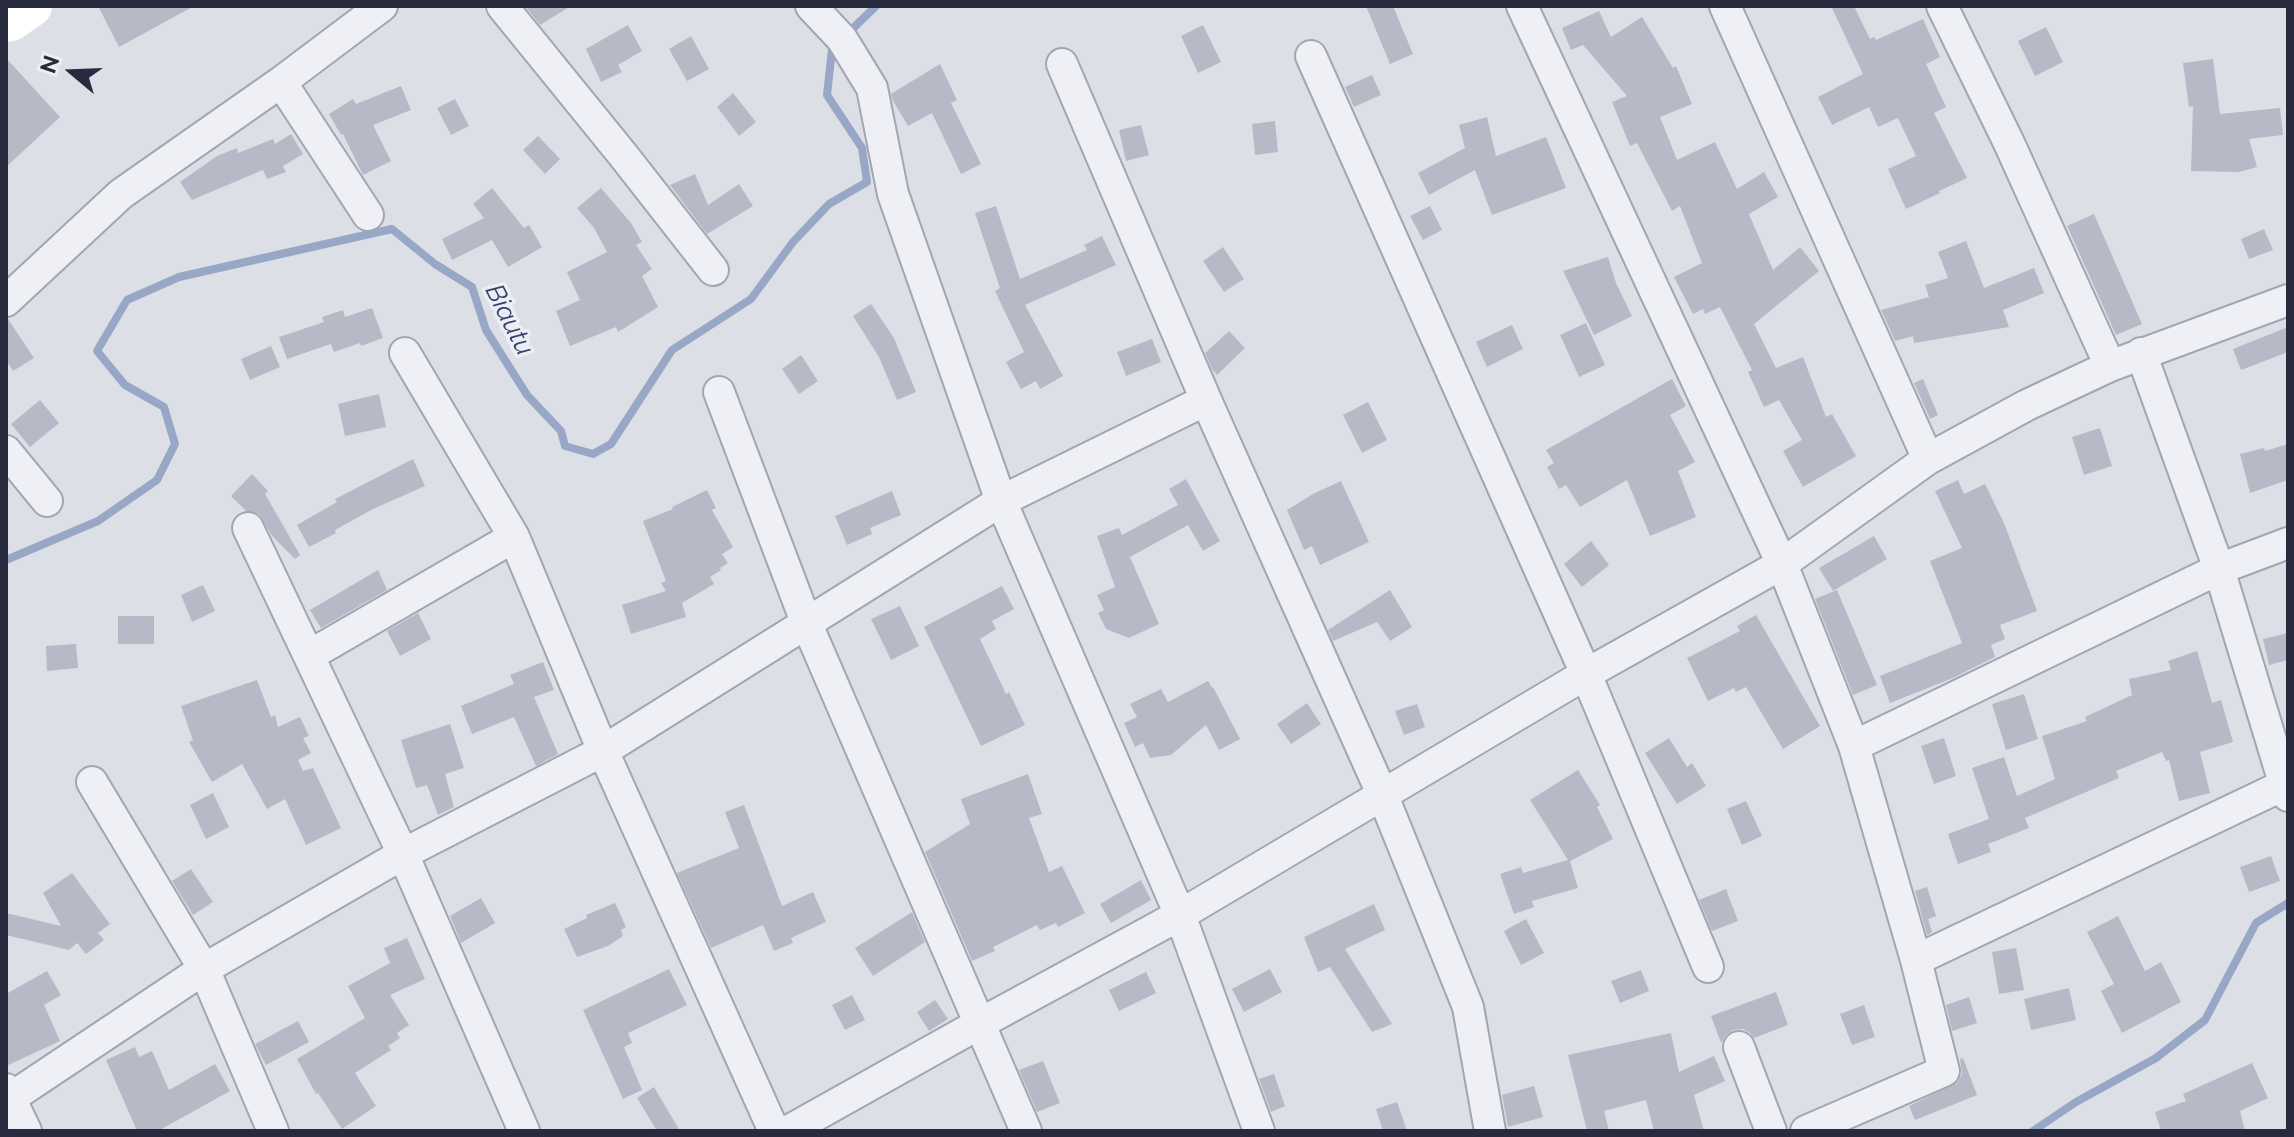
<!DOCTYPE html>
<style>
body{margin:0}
#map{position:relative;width:2294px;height:1137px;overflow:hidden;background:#dddfe6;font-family:Raleway,sans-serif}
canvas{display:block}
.frame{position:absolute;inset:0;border:8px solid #272b3d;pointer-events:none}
.north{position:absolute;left:32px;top:32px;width:80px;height:80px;-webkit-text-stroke:6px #eceef4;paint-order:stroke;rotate:289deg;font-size:22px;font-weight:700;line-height:32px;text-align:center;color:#272b3d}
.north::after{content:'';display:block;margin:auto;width:28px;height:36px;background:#272b3d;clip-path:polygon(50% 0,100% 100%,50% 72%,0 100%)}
</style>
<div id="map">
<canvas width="2294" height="1137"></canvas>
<div class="frame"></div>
<div class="north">N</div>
</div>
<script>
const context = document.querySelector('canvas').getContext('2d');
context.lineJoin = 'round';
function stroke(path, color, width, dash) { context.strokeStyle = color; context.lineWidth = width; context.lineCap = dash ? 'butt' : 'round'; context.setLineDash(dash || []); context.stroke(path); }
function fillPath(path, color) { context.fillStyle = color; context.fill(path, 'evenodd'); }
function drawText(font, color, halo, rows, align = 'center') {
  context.font = font + ' Raleway,sans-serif'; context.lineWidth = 7; context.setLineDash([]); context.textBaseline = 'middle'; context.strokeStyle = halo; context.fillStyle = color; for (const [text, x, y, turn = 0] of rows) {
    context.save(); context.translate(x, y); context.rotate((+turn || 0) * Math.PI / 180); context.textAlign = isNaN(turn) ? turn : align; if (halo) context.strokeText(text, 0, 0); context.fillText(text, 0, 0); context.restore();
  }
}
stroke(new Path2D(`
 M847 34 876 6
 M6 560 98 521 157 480 175 444 164 407 125 385 97 351 127 300 179 277 392 229 435 264 472 287 486 330 527 395 561 431 565 446 593 454 611 444 672 350 751 299 793 242 829 204 867 182 862 148 827 95 832 49 837 44
 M2033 1131 2076 1102 2156 1058 2205 1020 2256 923 2288 903`), '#98a7c6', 8);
fillPath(new Path2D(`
 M98 6H194L119 47Z
 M525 6H571L540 25Z
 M1366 6H1393L1413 54 1390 64Z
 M1831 6H1854L1870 39 1874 37 1876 40 1923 19 1940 57 1926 64 1946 107 1934 113 1967 178 1939 191 1940 193 1906 209 1888 169 1916 156 1898 118 1878 127 1869 107 1832 125 1818 97 1863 74Z
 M1599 11 1611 37 1642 17 1673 68 1676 66 1692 104 1660 117 1677 160 1715 142 1737 189 1764 172 1778 197 1749 214 1773 270 1800 247 1819 271 1754 324 1776 368 1803 357 1826 417 1832 414 1856 456 1803 487 1783 451 1802 440 1779 400 1764 407 1748 372 1752 370 1720 307 1705 314 1703 309 1693 314 1674 277 1702 263 1680 206 1672 211 1637 143 1630 146 1612 102 1627 96 1583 45 1571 50 1562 28Z
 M628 25 642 51 618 65 622 72 601 82 586 49Z
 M1203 25 1221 62 1198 73 1181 36Z
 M2046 27 2063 62 2035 76 2018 41Z
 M691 36 709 69 687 81 669 49Z
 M6 58 60 117 6 167Z
 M2213 59 2220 114 2280 108 2283 135 2249 139 2257 167 2239 172 2191 171 2193 106 2189 107 2183 63Z
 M940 64 957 100 951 103 981 164 961 174 932 113 908 126 893 101 891 94Z
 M1372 75 1381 95 1354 107 1345 87Z
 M401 86 411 110 373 125 391 161 363 175 343 134 341 135 329 114 353 99 356 104Z
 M733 93 756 122 739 136 717 107Z
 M455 99 469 126 451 135 437 108Z
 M1487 117 1496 156 1546 137 1566 188 1492 215 1475 170 1429 195 1418 173 1465 148 1459 125Z
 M1275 121 1278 152 1255 155 1252 124Z
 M1141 125 1149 155 1126 161 1119 130Z
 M291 134 303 154 283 166 286 172 267 179 263 170 192 200 180 182 217 156 237 148 238 153 273 139 275 144Z
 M538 136 560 159 545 174 523 150Z
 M695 174 708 205 739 184 753 206 707 234 670 185Z
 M492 188 524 228 529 225 542 247 508 267 492 240 452 260 442 239 484 218 473 204Z
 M601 188 631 223 642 242 636 245 652 269 642 276 658 307 618 332 616 327 570 346 556 311 580 300 567 272 607 252 594 228 577 208Z
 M996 206 1020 279 1087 250 1084 245 1102 236 1116 265 1025 305 1063 376 1040 389 1036 381 1021 389 1006 362 1024 352 995 291 1000 288 975 213Z
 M1430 206 1442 230 1423 240 1410 216Z
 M2094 214 2142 324 2116 335 2067 226Z
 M2264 229 2273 250 2249 259 2241 239Z
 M1966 241 1984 288 2034 268 2044 293 2003 310 2009 327 1914 343 1913 336 1895 341 1881 310 1929 297 1925 285 1948 278 1938 252Z
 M1223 247 1244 279 1224 292 1203 261Z
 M1608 257 1616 283 1632 316 1594 335 1563 271Z
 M871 304 894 338 916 392 897 400 879 357 853 316Z
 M372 308 383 338 361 346 360 343 334 352 331 344 287 359 279 337 324 322 322 317 343 310 345 317Z
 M6 318 8 319 34 358 13 371 6 360Z
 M1586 323 1605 365 1579 377 1560 335Z
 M1512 325 1523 349 1487 367 1476 342Z
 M2288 327V352L2241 370 2233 349Z
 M1229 331 1245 348 1217 375 1212 369 1205 353Z
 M1152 339 1161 362 1126 376 1117 352Z
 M271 346 280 367 250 380 241 359Z
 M801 355 818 381 799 394 782 369Z
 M1672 379 1686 406 1670 415 1695 462 1678 471 1696 517 1650 536 1627 480 1580 507 1566 485 1559 489 1547 467 1554 463 1546 450Z
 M1923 379 1938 415 1930 419 1914 383Z
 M379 394 386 427 345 436 338 404Z
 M40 400 59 423 30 447 11 424Z
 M1368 402 1387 440 1362 453 1343 415Z
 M2100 428 2112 466 2084 475 2072 437Z
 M2288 444V480L2250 493 2240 454 2264 448 2265 451Z
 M413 459 425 486 371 510 335 530 336 533 309 547 297 525 337 502 335 499Z
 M252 474 268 491 265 494 300 555 295 559 272 536 259 514 246 511 231 496Z
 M1186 479 1220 541 1203 551 1188 525 1130 557 1159 624 1129 638 1106 629 1098 613 1104 610 1097 595 1115 587 1097 536 1119 528 1122 535 1178 505 1169 489Z
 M1958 480 1964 494 1985 484 2004 523 2037 611 2000 625 2005 639 1991 645 1995 657 1953 678 1890 703 1880 676 1962 643 1930 561 1962 548 1935 491Z
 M1341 481 1369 542 1320 565 1312 546 1304 550 1287 510 1313 494Z
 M707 490 716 508 712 510 733 547 722 554 728 563 720 568 721 570 710 577 714 584 682 603 686 617 631 634 622 605 666 591 661 583 666 581 643 521 673 509 672 507Z
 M892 491 901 515 870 528 872 534 847 545 835 516Z
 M1874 536 1887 559 1833 591 1819 568Z
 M1591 541 1609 565 1582 587 1564 564Z
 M378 570 387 590 321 628 310 610Z
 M203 585 215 611 192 622 181 595Z
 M1002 586 1014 609 992 621 996 629 980 639 1006 694 1009 692 1025 725 981 746 924 627Z
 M1390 590 1412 627 1390 641 1377 622 1333 641 1328 630Z
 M1837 590 1877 685 1853 695 1815 599Z
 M900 606 919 646 891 660 871 619Z
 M418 613 431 639 400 656 387 631Z
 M1756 615 1820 726 1783 749 1746 687 1736 692 1734 688 1708 701 1687 658 1740 631 1737 626Z
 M118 616H154V644H118Z
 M2288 633V660L2269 665 2263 639Z
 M76 644 78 668 47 671 46 646Z
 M2197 651 2212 703 2221 700 2233 742 2200 752 2210 793 2179 801 2169 760 2166 761 2162 752 2116 771 2119 778 2025 818 2029 828 1988 844 1991 852 1958 864 1948 834 1989 819 1972 768 2004 757 2017 796 2055 779 2042 736 2087 721 2085 717 2132 695 2129 679 2171 670 2168 661Z
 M543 662 554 690 534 697 558 754 536 766 514 717 472 734 461 706 514 684 510 675Z
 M257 680 271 717 275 715 278 727 300 717 309 736 303 738 311 753 298 760 303 771 313 768 341 828 306 845 285 799 267 809 242 764 212 782 189 742 193 740 181 706Z
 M1208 681 1212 688 1213 687 1240 739 1219 750 1206 725 1171 755 1150 758 1143 743 1135 747 1124 723 1137 717 1130 704 1161 689 1168 702Z
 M2024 694 2038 739 2006 750 1992 704Z
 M1307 703 1321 724 1291 744 1277 724Z
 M1417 704 1425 727 1404 735 1395 711Z
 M450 724 464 768 445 774 454 807 438 815 427 785 416 788 401 740Z
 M1669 738 1687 767 1692 763 1706 786 1677 804 1645 753Z
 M1944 738 1956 776 1934 784 1921 746Z
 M1578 770 1600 805 1597 807 1613 839 1570 861 1578 888 1532 901 1534 907 1514 914 1500 874 1521 867 1523 873 1568 860 1530 800Z
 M1028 774 1042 814 1029 818 1049 872 1062 866 1085 913 1058 927 1056 923 1040 930 1037 925 993 947 995 951 972 961 925 852 970 824 961 799Z
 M213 793 229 827 206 839 190 805Z
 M1746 801 1762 836 1742 845 1727 809Z
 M744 805 782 906 813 892 826 922 791 938 793 943 774 951 763 925 711 948 677 873 739 848 725 812Z
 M2271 856 2280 881 2249 892 2240 867Z
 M191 869 213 902 193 915 172 881Z
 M72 873 110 924 98 933 104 940 86 954 77 943 69 950 6 935V913L61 926 43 893Z
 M1141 880 1151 900 1111 923 1100 904Z
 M1927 887 1936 916 1928 919 1932 932 1927 935 1915 891Z
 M1726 889 1738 921 1712 931 1699 900Z
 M481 898 495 923 461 943 450 916Z
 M615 903 626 927 621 930 623 936 608 946 577 957 564 929 587 918 586 915Z
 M1374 904 1385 930 1345 949 1392 1024 1372 1032 1330 967 1318 972 1304 937Z
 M912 912 925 942 873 976 855 948Z
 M2118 916 2145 971 2161 962 2181 1002 2122 1033 2101 991 2114 984 2087 932Z
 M1526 919 1544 953 1521 965 1504 931Z
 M407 938 425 979 390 995 409 1025 397 1033 400 1038 388 1046 391 1050 355 1073 376 1106 342 1129 318 1093 316 1094 297 1059 365 1018 348 986 390 963 384 948Z
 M2016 948 2024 990 1999 994 1992 952Z
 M669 969 687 1005 628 1033 632 1043 624 1047 642 1090 623 1099 583 1010Z
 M1270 969 1282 992 1244 1012 1232 989Z
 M1641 970 1649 991 1620 1003 1611 981Z
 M47 971 61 995 44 1005 60 1041 6 1066V994Z
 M1146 972 1156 993 1119 1011 1109 990Z
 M2069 988 2076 1020 2031 1030 2024 999Z
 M1776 992 1788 1025 1754 1038 1750 1033 1743 1029 1733 1030 1726 1035 1721 1043 1711 1016Z
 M852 995 865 1020 845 1030 832 1005Z
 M1969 997 1977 1023 1952 1031 1946 1005Z
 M935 1000 948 1019 929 1031 917 1012Z
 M1864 1005 1875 1037 1852 1045 1840 1014Z
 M298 1021 309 1042 266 1065 255 1044Z
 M1671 1033 1679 1072 1714 1056 1725 1081 1694 1095 1704 1131H1654L1646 1100 1604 1111 1609 1131H1587L1568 1055Z
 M135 1047 139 1057 152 1051 169 1090 215 1064 230 1091 158 1131H137L106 1060Z
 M1963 1058 1977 1095 1915 1120 1909 1106 1957 1083 1962 1074 1960 1059Z
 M1043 1061 1060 1103 1037 1112 1019 1070Z
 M2252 1063 2268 1098 2240 1111 2245 1131H2161L2155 1112 2186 1101 2183 1094Z
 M1274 1074 1285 1106 1271 1112 1259 1079Z
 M1534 1086 1543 1117 1508 1127 1502 1095Z
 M654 1087 680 1131H657L637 1098Z
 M1397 1102 1407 1131H1383L1376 1109Z`), '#b7bac6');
const street = new Path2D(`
 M502 6 623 155 713 270
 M811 6 842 39 872 88 893 194 1001 501 1180 915 1259 1131
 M1522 6 1782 564 1854 746 1916 960 1944 1071 1806 1131
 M1725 6 1928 459
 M1942 6 2009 143 2110 366
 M1311 56 1586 674 1708 967
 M1062 64 1206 400 1383 796 1468 1007 1490 1131
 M281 82 368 215
 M6 301 121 194 281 82 382 6
 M405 353 514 537 603 751 774 1131
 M2141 353 2219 569 2288 796
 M719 392 806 622 1026 1131
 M6 451 47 501
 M248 528 403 854 524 1131
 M310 655 514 537
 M1854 746 2219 569 2288 543
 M92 782 204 969 273 1131
 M1916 960 2284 785
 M1739 1047 1771 1131
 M6 1089 26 1131
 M6 1101 204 969 403 854 603 751 1001 501 1206 400
 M788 1131 979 1024 1180 915 1586 674 1782 564 1928 459 2027 405 2110 366 2288 300`);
stroke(street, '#a3a5b0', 34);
stroke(street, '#eff0f5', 30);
stroke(new Path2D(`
 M6 21 11 20 31 6`), '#fff', 42);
drawText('italic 26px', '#32436f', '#eceef4', [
 ["Biautu",509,320,63]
]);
</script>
